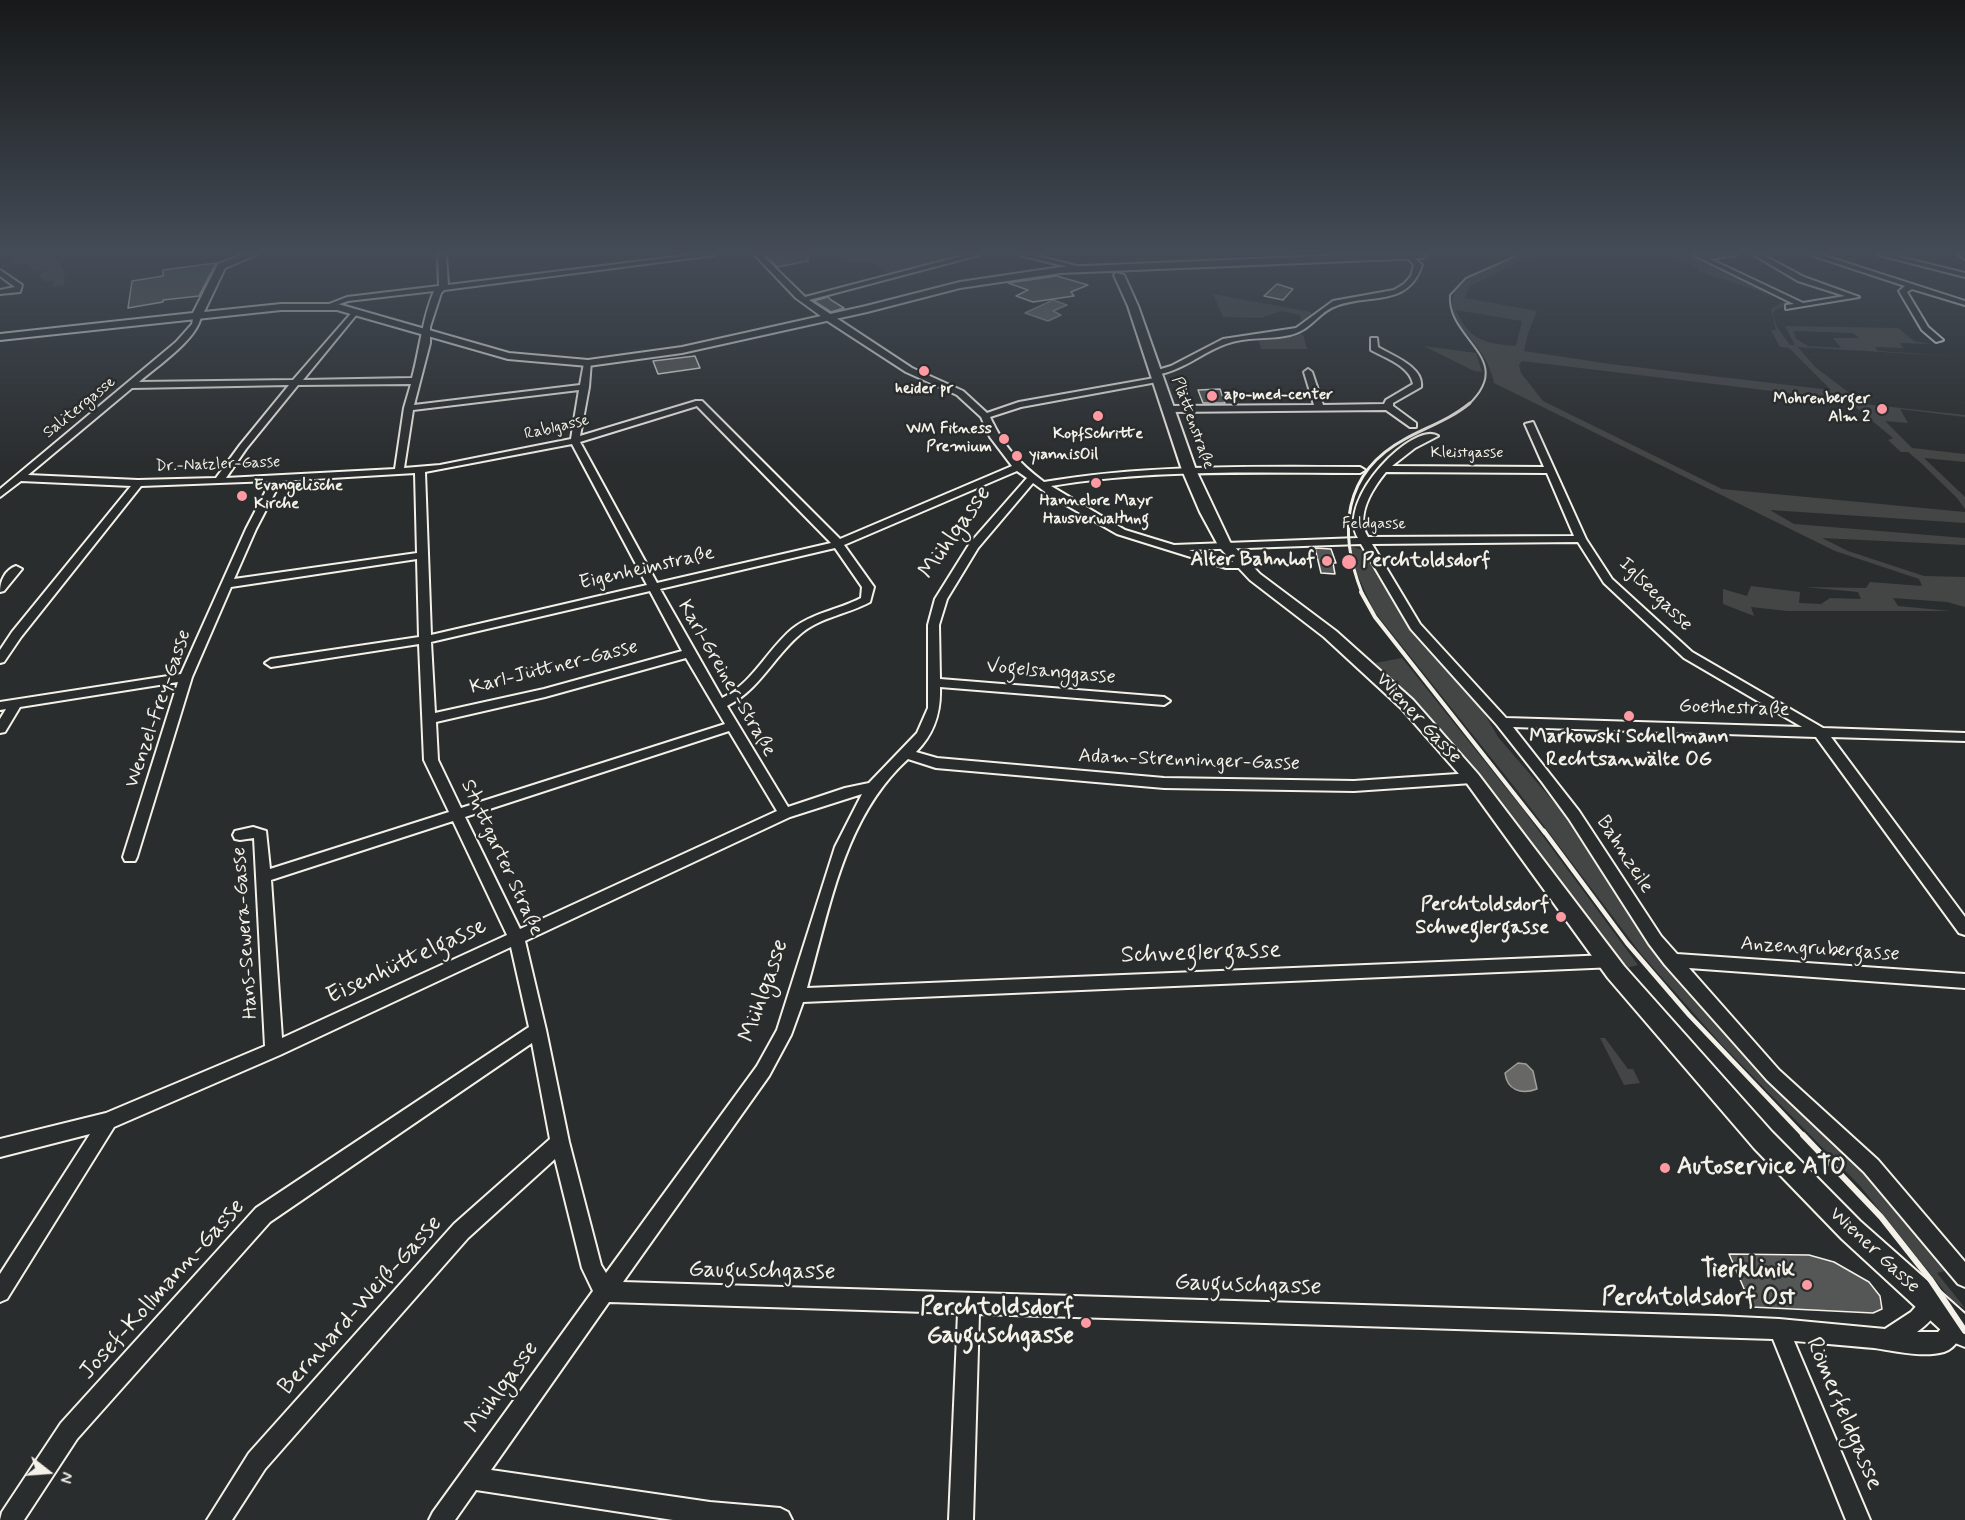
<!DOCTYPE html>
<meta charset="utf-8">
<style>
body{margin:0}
#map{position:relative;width:1965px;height:1520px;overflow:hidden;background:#2a2d2e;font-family:Mynerve,sans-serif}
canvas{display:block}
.north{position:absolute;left:18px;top:1442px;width:60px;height:60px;-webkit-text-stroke:4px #2a2d2e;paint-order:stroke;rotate:107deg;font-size:16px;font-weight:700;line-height:24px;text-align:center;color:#f4f1e8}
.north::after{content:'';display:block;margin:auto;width:21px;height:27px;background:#f4f1e8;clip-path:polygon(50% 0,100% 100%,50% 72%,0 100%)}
</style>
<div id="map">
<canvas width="1965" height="1520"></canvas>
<div class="north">N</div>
</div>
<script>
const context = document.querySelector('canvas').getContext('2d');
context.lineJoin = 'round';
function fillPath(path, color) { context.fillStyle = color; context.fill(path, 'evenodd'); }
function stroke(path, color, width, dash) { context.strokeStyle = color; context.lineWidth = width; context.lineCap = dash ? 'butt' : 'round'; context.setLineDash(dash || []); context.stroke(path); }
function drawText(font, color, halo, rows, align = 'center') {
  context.font = font + ' Mynerve,sans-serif'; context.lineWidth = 5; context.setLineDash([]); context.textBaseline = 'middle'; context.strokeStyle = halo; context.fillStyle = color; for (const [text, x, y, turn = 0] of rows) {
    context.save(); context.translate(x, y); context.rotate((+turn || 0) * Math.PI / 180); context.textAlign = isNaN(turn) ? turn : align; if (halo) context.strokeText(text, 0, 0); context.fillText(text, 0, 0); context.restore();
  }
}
fillPath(new Path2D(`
 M11 255H51C62 265 67 269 64 285L52 287 55 281H46L38 275 44 272 40 270 34 271 26 263 2 267 0 266 15 260 9 256Z
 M843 255H949L953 258 889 274 875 263H851Z
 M1521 255H1538L1536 260 1527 258 1470 286 1465 298 1537 311 1528 333 1524 351 1610 364 1831 390 1789 348 1780 347 1771 330H1776L1771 309 1786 300 1698 271V268L1664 255H1692L1786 300 1792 304 1775 310 1773 314 1777 327 1790 345H1795L1785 326 1898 328 1914 341 1930 344 1900 343 1903 348 1875 347 1878 351 1965 357 1798 347 1815 367 1864 404 1965 415V417L1900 409 1908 423 1885 421 1912 448 1965 454V462L1924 458 1965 497V509L1957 498 1920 462 1908 452H1901L1888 440 1893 438 1847 400 1522 361 1519 365 1521 373 1543 401 1722 489 1965 512V523L1770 510 1794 524 1965 538V545L1822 538 1848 551 1924 576 1965 577V607L1947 602 1893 598 1898 606 1951 611H1787L1751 607 1754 616 1723 604V589L1747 596 1751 586 1800 592 1799 603 1821 604 1830 598 1861 599 1858 592 1804 587 1866 588 1870 582 1922 586 1919 579 1835 551 1494 383C1488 355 1475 346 1459 324 1430 284 1494 267 1521 255ZM1456 310 1522 321 1516 346C1487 344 1468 340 1456 310ZM1794 331 1853 333 1859 338H1833L1841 348 1808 346 1796 339Z
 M1213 294 1311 312V320H1301L1300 315 1281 311 1261 318 1223 317Z
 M1301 334 1303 335 1307 349H1261L1258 338Z
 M1424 346 1476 353 1482 372 1474 371Z
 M1350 546 1362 550 1394 602 1430 653 1482 709 1498 737 1559 808 1656 952 1869 1176 1949 1270 1937 1273 1965 1308 1953 1302 1861 1187 1721 1044 1641 954 1516 789 1374 611 1352 563Z
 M1402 658 1522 808 1638 965 1626 968C1581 912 1540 854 1498 797 1462 748 1418 705 1375 663Z
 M1600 1038H1605L1628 1069H1633L1640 1083 1624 1085Z`), '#444645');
const water = new Path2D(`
 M1053 300 1067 305 1053 311 1061 315 1048 321 1025 313Z
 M1518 1063 1526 1064 1533 1071 1537 1089C1521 1095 1507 1090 1505 1073Z`);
fillPath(water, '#676866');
stroke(water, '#9f9f9a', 1.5);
const building = new Path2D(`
 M766 255H808V261L777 267Z
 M216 263 199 296 163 300V302L128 308 132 281 163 276V270Z
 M1057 276 1088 285 1071 292 1074 296 1033 302 1016 296 1028 290 1008 283Z
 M1277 284 1293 289 1283 300 1264 296Z
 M828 297 831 300 844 308 831 312 814 301Z
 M695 356 700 368 658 374 653 361Z
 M1220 389 1225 403H1203L1198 390Z
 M1315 548 1331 549 1336 563H1333L1335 574 1321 573Z
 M1729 1254 1809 1255 1834 1262 1869 1282 1880 1296 1882 1309 1873 1313 1752 1307Z`);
fillPath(building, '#555756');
stroke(building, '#f4f1e8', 1.5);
const minor = new Path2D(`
 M438 255H446L448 285 691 255H715L444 290 441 293 430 327V343L414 405 580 385 584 363 591 361 589 387 580 436 696 401H702L840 539 1012 466 990 437 981 417 957 395 906 372 829 322 796 298 755 255H762L805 297 966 255H979L809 300 912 368 963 391 987 413 1019 402 1160 377 1161 379 1157 382 1021 407 990 417C1004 447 1018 462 1044 482 1149 464 1254 467 1360 467L1365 470 1360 473C1257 473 1153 469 1051 486L1125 530 1174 545 1358 538C1335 499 1415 420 1438 436L1415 448 1392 466 1544 467 1525 424 1533 422 1586 539 1612 579 1692 652 1823 728 1965 733V741L1831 737 1965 917V935L1959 933 1816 737 1513 727 1579 811 1661 936 1677 954 1965 974V988L1689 968 1779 1070 1878 1160 1965 1262V1287L1958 1284 1864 1172 1767 1080 1665 965 1649 944 1569 819 1542 782 1497 725 1411 629 1361 544 1189 550 1227 562H1242L1248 565 1242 568H1226L1117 534 1052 497 1033 483 978 548 947 599 939 625 940 679 1164 697 1170 701 1164 705 940 687C941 713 934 734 916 752L937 758 1164 778 1354 781 1472 773 1479 778 1472 783 1354 791 1164 788 936 768 908 759C844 817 830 908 807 988L1609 955 1615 957 1617 962 1615 967 803 1002 791 1035 769 1076 623 1282 1717 1316 1779 1319 1885 1329 1911 1312 1924 1297 1931 1294 1938 1297 1941 1304C1936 1316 1927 1325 1917 1332H1938L1949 1319 1956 1316 1963 1319C1965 1331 1957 1348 1944 1352 1923 1358 1896 1351 1874 1348 1848 1346 1821 1343 1794 1341L1870 1520H1846L1773 1339 979 1314 973 1520H949L958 1313 609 1302 491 1470 710 1502 780 1508 788 1512 792 1520H673L476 1490 455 1520H429L433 1512 593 1291 582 1268 555 1159 468 1238 265 1469 232 1520H207L249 1453 454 1224 550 1139 532 1043 270 1222 77 1439 24 1520H0L2 1512 61 1423 256 1208 529 1027 511 947 280 1055 114 1127 7 1299 0 1302V1274L90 1134 0 1157V1139L106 1113 265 1046 254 838 240 840 235 839 233 835 235 831 253 827 266 831 270 869 449 812 424 760 419 644 271 667 265 663 271 659 419 637 417 559 231 587 192 677 137 857 135 861H125L123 857 178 682 20 707 5 732 0 733V719L6 709 0 710V702L181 674 246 529 271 481 141 486 21 637 4 662 0 663V650L12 632 131 486 21 481 0 497V489L176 342 192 324 194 314 201 316C198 339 156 367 139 382L293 380 354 310 358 312 357 314 303 380 412 378C420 349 422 319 434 291L348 301 328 308 324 306 347 297 439 286ZM411 384 404 408 395 469 226 478 246 449 298 385ZM289 385 240 445 216 478 138 480 28 475 132 388ZM579 390 571 439 440 465 404 468 413 410ZM697 406 831 543 657 583 580 442ZM572 444 647 585 431 635 425 472ZM1017 471 1027 478 970 543 935 599 928 625V708L917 733 869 783 845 788 788 807 727 706C761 689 774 655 803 632 822 617 848 614 870 602L874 587 844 545ZM1386 472 1547 473 1574 536 1368 537C1355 516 1372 489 1386 472ZM415 473 417 553 234 579 256 529 281 481ZM1578 542 1604 583 1684 658 1802 727 1506 718 1420 624 1372 544ZM835 548 862 587 861 598C838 610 812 613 792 629 767 650 753 683 722 698L660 589ZM650 591 682 651 544 689 435 713 431 642ZM686 658 725 724 461 808 438 760 436 722 545 697ZM729 731 777 811 520 929 465 817ZM862 794 835 847 777 1030 757 1066 606 1273 601 1265 569 1142 546 1030 525 941 790 817ZM453 821 507 935 282 1038 271 880Z
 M1019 255H1033L1089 269 1085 271Z
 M1405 255H1411L1422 265C1408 308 1369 293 1336 306 1318 312 1312 330 1290 335 1269 340 1247 336 1226 344 1201 353 1183 371 1155 375L1151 372 1171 366 1223 339 1296 328 1333 301 1394 290 1404 284 1411 276 1414 265Z
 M1694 255H1736L1710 259 1803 303 1845 296 1798 281 1754 255H1763L1804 277 1859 297 1786 309V305L1794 304Z
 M1811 255H1822L1965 301V305L1912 289 1907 292 1928 327 1943 340 1936 342 1922 330 1899 291 1905 286Z
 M1879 255H1892L1965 273V277Z
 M1959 255H1965V259Z
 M0 270 22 285 20 292 0 294V290L15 287 0 276Z
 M1371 338H1377L1378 347C1393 356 1424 367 1421 387L1393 403V406L1416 423V427H1410L1386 410 1167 412 1162 409 1167 406 1314 405 1304 372 1308 369 1312 372 1323 405 1384 404 1386 400 1413 384C1410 366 1385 358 1371 350Z
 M16 566 22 569 4 591 0 592C0 581 5 570 16 566Z`);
const major = new Path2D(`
 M242 255H256L225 268 204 312 281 304H338L509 353 588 360 682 347 866 306 960 282 1061 267 1346 255H1427L1423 258 1061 273 960 288 867 312 682 353 588 366 508 359 337 310H281L0 340V334L193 313 218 264Z
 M1116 273 1124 275 1138 306 1196 470 1230 542 1260 574 1336 631 1413 700 1478 774 1624 966 1772 1132 1860 1221 1965 1314V1347L1955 1343 1842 1239 1754 1148 1608 978 1466 782 1401 708 1324 637 1250 580 1219 547 1200 512 1182 470 1128 306 1114 275Z`);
stroke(minor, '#f4f1e8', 4);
stroke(major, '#f4f1e8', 4);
fillPath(minor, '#2a2d2e');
fillPath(major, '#2a2d2e');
stroke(new Path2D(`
 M1468 405C1518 358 1446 340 1450 295L1466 278 1518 255`), '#f4f1e8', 2);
stroke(new Path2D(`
 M1362 593C1338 532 1342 473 1405 439 1427 427 1451 419 1470 403`), '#f4f1e8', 3);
stroke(new Path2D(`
 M1361 592 1375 617 1545 833`), '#f4f1e8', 4);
stroke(new Path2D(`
 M1544 831 1627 943 1689 1015 1804 1136`), '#f4f1e8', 4.5);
stroke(new Path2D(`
 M1803 1135 1881 1217 1930 1279 1965 1331`), '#f4f1e8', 6);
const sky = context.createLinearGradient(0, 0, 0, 468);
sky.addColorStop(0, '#171919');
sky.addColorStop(0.54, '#444c57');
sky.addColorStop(1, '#444c5700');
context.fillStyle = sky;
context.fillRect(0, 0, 1965, 468);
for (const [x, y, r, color] of [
 [924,371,6,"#ff9aa2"],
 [1212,396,6,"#ff9aa2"],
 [1882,409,6,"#ff9aa2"],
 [1098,416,6,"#ff9aa2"],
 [1004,439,6,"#ff9aa2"],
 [1017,456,6,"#ff9aa2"],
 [1096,483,6,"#ff9aa2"],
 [242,496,6,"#ff9aa2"],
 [1327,561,6,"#ff9aa2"],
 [1349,562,8,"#ff9aa2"],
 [1629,716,6,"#ff9aa2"],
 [1561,917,6,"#ff9aa2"],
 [1665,1168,6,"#ff9aa2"],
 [1807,1285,6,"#ff9aa2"],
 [1086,1323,6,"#ff9aa2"]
]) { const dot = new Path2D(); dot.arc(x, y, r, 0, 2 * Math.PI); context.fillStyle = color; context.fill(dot); stroke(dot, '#2a2d2e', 2); }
drawText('bold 16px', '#f4f1e8', '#2a2d2e', [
 ["heider pr",924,390],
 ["apo-med-center",1224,396,"left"],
 ["Mohrenberger",1870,400,"right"],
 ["Alm 2",1870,418,"right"],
 ["WM Fitness",992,430,"right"],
 ["Premium",992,448,"right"],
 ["KopfSchritte",1098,435],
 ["yiannisOil",1029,456,"left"],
 ["Evangelische",254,487,"left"],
 ["Kirche",254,505,"left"],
 ["Hannelore Mayr",1096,502],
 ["Hausverwaltung",1096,520]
]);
drawText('16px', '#f4f1e8', '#2a2d2e', [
 ["Salitergasse",80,408,-39],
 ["Plättenstraße",1192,423,70],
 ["Rablgasse",557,428,-13],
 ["Kleistgasse",1467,454],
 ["Dr.-Natzler-Gasse",218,465,-2],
 ["Feldgasse",1374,525]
]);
drawText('bold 20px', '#f4f1e8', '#2a2d2e', [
 ["Alter Bahnhof",1315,561],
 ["Perchtoldsdorf",1362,562,"left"],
 ["Markowski Schellmann",1629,738,"center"],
 ["Rechtsanwälte OG",1629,761,"center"],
 ["Perchtoldsdorf",1549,906],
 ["Schweglergasse",1549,929]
], 'right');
drawText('20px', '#f4f1e8', '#2a2d2e', [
 ["Eigenheimstraße",647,569,-13],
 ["Iglseegasse",1655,595,45],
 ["Karl-Jüttner-Gasse",554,668,-14],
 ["Vogelsanggasse",1051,673,5],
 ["Karl-Greiner-Straße",726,679,60],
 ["Wenzel-Frey-Gasse",159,709,-71],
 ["Goethestraße",1734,709,2],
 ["Wiener Gasse",1418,719,47],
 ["Adam-Strenninger-Gasse",1189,761,2],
 ["Bahnzeile",1624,855,57],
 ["Stuttgarter Straße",501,858,65],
 ["Hans-Sewera-Gasse",246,933,-94],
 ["Anzengrubergasse",1820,950,4],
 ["Wiener Gasse",1874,1251,43]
]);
drawText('24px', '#f4f1e8', '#2a2d2e', [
 ["Mühlgasse",956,533,-55],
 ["Schweglergasse",1201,954,-2],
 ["Eisenhüttelgasse",407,962,-25],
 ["Mühlgasse",765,991,-71],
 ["Gauguschgasse",762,1272,1],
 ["Gauguschgasse",1248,1286,2],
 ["Josef-Kollmann-Gasse",163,1290,-48],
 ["Bernhard-Weiß-Gasse",361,1306,-48],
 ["Mühlgasse",503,1388,-54],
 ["Römerfeldgasse",1843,1414,67]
]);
drawText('bold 24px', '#f4f1e8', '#2a2d2e', [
 ["Autoservice ATO",1677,1168,"left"],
 ["Tierklinik",1795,1271],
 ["Perchtoldsdorf Ost",1795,1299],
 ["Perchtoldsdorf",1074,1309],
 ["Gauguschgasse",1074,1337]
], 'right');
</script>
